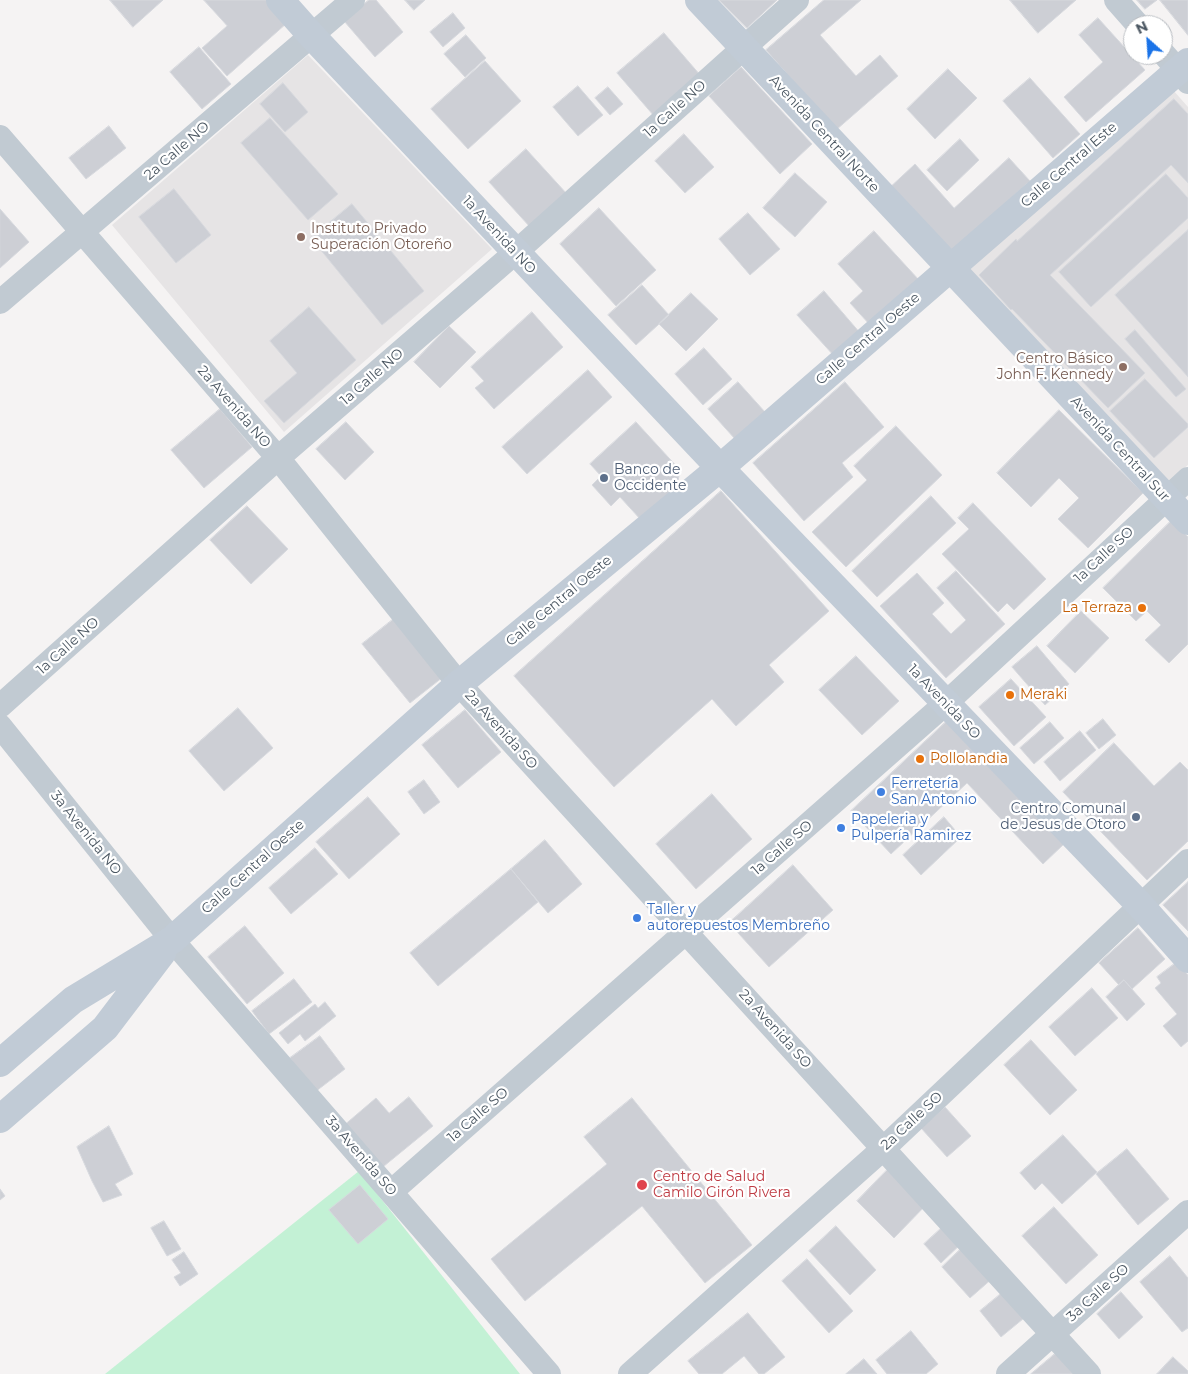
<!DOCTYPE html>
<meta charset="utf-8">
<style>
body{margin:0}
#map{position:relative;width:1188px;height:1374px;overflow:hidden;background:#f5f3f3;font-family:Montserrat,sans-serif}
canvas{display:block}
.north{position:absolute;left:1123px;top:15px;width:50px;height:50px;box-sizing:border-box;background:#fff;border:1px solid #b7bbc0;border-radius:50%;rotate:334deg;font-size:14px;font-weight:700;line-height:20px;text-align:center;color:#4a5661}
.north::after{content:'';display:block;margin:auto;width:18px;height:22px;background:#1a73e8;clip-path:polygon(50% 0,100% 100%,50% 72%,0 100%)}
</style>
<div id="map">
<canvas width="1188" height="1374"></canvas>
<div class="north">N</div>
</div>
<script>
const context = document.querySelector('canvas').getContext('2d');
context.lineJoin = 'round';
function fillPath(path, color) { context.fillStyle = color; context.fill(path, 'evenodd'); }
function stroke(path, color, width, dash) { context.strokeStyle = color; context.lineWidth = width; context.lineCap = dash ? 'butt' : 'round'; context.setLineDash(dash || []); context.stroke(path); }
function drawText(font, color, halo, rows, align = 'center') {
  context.font = font + ' Montserrat,sans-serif'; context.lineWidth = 4.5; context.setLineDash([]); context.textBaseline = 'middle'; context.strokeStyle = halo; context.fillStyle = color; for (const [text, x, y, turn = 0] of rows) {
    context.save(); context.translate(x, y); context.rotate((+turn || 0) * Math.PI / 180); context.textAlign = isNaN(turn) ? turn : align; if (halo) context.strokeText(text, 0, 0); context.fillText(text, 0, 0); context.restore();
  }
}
fillPath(new Path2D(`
 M308 55 492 249 284 432 112 225Z
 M1173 90 1188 107V465L1166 484 968 269Z`), '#e6e4e5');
fillPath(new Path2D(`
 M359 1171 520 1374H105Z`), '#c3f1d5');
const building = new Path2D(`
 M110 0H163L133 27Z
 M204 0H267L287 23 227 76 202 48 227 26Z
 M369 0H376L403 32 375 57 344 21Z
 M405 0H425L414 10Z
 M719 0H777L747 28Z
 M824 0H861L820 35 856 76 880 55 898 76 836 130 766 50Z
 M1010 0H1076L1038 33Z
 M1137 0H1157L1145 9Z
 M1160 0H1188V35Z
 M453 13 465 28 443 47 430 32Z
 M1098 18 1145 70 1086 122 1064 97 1103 62 1079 35Z
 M664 33 701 76 654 116 617 73Z
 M466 35 486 58 465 77 444 54Z
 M199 47 231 84 202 109 170 72Z
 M485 61 521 101 468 149 431 109Z
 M741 67 812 144 780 174 709 96Z
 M948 69 977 98 935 139 907 109Z
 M1030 78 1080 134 1053 158 1003 101Z
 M283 83 308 112 285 132 260 104Z
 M578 86 603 115 578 136 553 107Z
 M608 87 623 104 610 115 595 98Z
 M1174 99 1188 114V183L1171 165 1050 275 1145 373 1108 408 1012 309 1011 310 979 275 1016 239 1017 241Z
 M270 118 338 194 308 220 241 143Z
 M109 126 126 148 86 179 69 158Z
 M684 134 714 167 685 193 655 161Z
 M960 139 979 160 947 191 927 170Z
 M526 149 567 194 530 227 489 182Z
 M1009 158 1030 181 946 256 886 191 915 164 954 208Z
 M795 173 827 202 795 237 763 208Z
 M1166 174 1188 198V218L1091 307 1059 272Z
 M174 189 211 235 176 263 139 217Z
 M352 204 424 291 382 325 311 238Z
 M599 208 656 270 616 306 560 244Z
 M0 209 29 242 0 268Z
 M748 213 780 249 750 275 719 239Z
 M1188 230V377L1115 295Z
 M874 231 919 280 870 325 850 303 863 291 838 264Z
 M642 285 669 315 636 345 608 315Z
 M824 291 861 334 835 357 797 315Z
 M691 293 718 319 686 351 659 324Z
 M309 307 356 360 284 423 264 401 297 373 270 341Z
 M532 312 563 347 494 409 475 388 484 381 471 367Z
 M449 326 476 352 440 388 414 362Z
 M1135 330 1186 389 1176 397 1125 339Z
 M704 348 732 379 703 405 675 374Z
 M588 370 612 397 527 474 502 447Z
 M1145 379 1188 424V427L1154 458 1110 411Z
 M738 382 765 412 735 439 708 409Z
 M845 382 884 427 842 463 853 477 804 521 753 463Z
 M220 409 252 447 204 488 171 450Z
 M1059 410 1143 493 1088 548 1058 519 1079 498 1059 478 1031 507 997 473Z
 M346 422 374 452 345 480 316 449Z
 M636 422 680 470 677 487 641 520 620 497 611 506 592 485 601 476 590 464Z
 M896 426 942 475 846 567 812 532 867 480 854 466Z
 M721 491 829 611 769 665 784 682 736 726 712 699 614 787 514 676Z
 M931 496 956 523 877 597 852 571Z
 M973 503 1046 579 1014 610 1007 603 998 612 942 554 969 529 958 518Z
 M247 506 288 549 251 584 210 540Z
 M1172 520 1188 537V644L1169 663 1145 640 1161 625 1147 611 1136 621 1103 588Z
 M956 571 1005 624 946 678 880 606 917 573 944 603 932 614 951 634 966 620 937 588Z
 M410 606 457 666 410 703 362 644Z
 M1081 611 1109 638 1075 673 1047 646Z
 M1037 646 1069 684 1045 705 1012 667Z
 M856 656 899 701 862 735 819 690Z
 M1011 679 1046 717 1014 746 979 707Z
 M238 708 273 748 224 791 189 751Z
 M465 710 501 752 458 788 422 745Z
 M1103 719 1116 735 1099 749 1086 733Z
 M948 720 1064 844 1043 864 967 783 891 854 851 811Z
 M1050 722 1064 738 1034 764 1020 748Z
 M1080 731 1096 750 1060 781 1044 762Z
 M1114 743 1154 786 1180 762 1188 770V841L1147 880 1063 792Z
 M424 780 440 802 424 814 408 792Z
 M712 794 752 839 696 889 656 844Z
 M368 797 400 834 349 879 316 842Z
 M944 817 961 837 921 875 903 855Z
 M545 840 582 884 548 913 511 869Z
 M315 848 338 874 291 914 269 888Z
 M793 865 833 910 769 967 729 923Z
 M511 869 538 902 438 986 410 953Z
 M1188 882V931L1163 905Z
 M245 926 284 973 247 1004 208 957Z
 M1138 928 1165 959 1132 989 1124 980 1119 985 1099 963Z
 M1177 962 1188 975V1041L1181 1047 1163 1026 1177 1014 1155 988 1161 983 1157 977Z
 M294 979 312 1002 269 1034 252 1011Z
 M1124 980 1145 1004 1127 1021 1106 997Z
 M1092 988 1118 1018 1075 1056 1049 1027Z
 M325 1002 336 1016 305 1041 300 1034 288 1044 279 1033 315 1004 318 1008Z
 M320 1036 345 1069 315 1092 290 1058Z
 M1031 1040 1077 1090 1050 1115 1004 1065Z
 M409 1097 433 1126 378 1171 342 1127 376 1098 389 1113Z
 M632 1098 752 1245 705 1283 642 1206 525 1301 491 1259 607 1164 584 1137Z
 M945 1107 971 1136 947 1157 921 1128Z
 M109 1126 133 1174 115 1184 122 1195 103 1202 92 1181 77 1147Z
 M1063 1135 1097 1172 1062 1204 1042 1183 1035 1190 1020 1173Z
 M1127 1149 1169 1199 1138 1225 1096 1174Z
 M891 1166 929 1202 894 1238 857 1201Z
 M360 1185 388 1219 358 1244 329 1210Z
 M0 1189 5 1196 0 1200Z
 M1054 1207 1098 1255 1066 1284 1022 1236Z
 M164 1221 181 1249 167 1256 151 1228Z
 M947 1223 964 1241 941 1263 924 1244Z
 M836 1226 876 1270 850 1295 809 1251Z
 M965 1245 994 1277 970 1298 942 1267Z
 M184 1252 198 1274 180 1286 174 1277 181 1273 172 1260Z
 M1170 1256 1188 1278V1328L1182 1332 1140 1282Z
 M807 1259 853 1311 829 1333 782 1281Z
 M1008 1288 1029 1314 1001 1337 980 1311Z
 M1121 1292 1143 1317 1119 1339 1097 1314Z
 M748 1313 785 1357 764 1374H759L744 1356 722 1374H699L688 1361Z
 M911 1331 938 1364 926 1374H887L876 1360Z
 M1056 1353 1074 1374H1031Z
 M1173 1357 1188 1371V1374H1157Z
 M864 1359 877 1374H846Z`);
fillPath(building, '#cdcfd5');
stroke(building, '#d7d9de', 1);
stroke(new Path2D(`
 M1116 0 1138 25
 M1163 53 1188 82
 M0 137 278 458 459 684 1089 1374
 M0 302 353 0
 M0 706 278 458 516 252 797 0
 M0 726 172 940 549 1374
 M392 1191 945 704 1188 479
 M630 1374 884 1148 1188 861
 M1008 1374 1188 1212`), '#c1cad2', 24);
stroke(new Path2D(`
 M280 0 312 36 720 468 1140 905 1188 959
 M699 0 1188 521
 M0 1063 73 1000 172 940 459 684 720 468 1188 62
 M0 1119 105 1028 162 953`), '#c1cbd6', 28);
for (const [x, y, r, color] of [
 [301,237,5,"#8d6e63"],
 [1123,367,5,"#8d6e63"],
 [604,478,5,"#5c6f8a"],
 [1142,608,5,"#e8710a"],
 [1010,695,5,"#e8710a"],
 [920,759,5,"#e8710a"],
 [881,792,5,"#3f7fe0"],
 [1136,817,5,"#5c6f8a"],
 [841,828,5,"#3f7fe0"],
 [637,918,5,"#3f7fe0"],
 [642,1185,6,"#e0444e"]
]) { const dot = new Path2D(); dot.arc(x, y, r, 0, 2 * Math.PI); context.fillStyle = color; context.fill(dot); stroke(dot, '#fff', 2); }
drawText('14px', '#4a5661', '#fff', [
 ["1a Calle NO",675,109,-42],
 ["Avenida Central Norte",824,134,47],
 ["2a Calle NO",177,151,-41],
 ["Calle Central Este",1069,165,-41],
 ["1a Avenida NO",499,235,47],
 ["Calle Central Oeste",868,339,-41],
 ["1a Calle NO",372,377,-41],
 ["2a Avenida NO",234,407,49],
 ["Avenida Central Sur",1120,449,47],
 ["1a Calle SO",1104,555,-43],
 ["Calle Central Oeste",559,601,-40],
 ["1a Calle NO",68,646,-42],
 ["1a Avenida SO",944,702,46],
 ["2a Avenida SO",501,730,48],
 ["3a Avenida NO",86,833,51],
 ["1a Calle SO",782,848,-41],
 ["Calle Central Oeste",253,867,-42],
 ["2a Avenida SO",775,1029,48],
 ["1a Calle SO",478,1115,-41],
 ["2a Calle SO",912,1121,-43],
 ["3a Avenida SO",361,1156,49],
 ["3a Calle SO",1098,1293,-42]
]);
drawText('14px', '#785e54', '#fff', [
 ["Instituto Privado",311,229],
 ["Superación Otoreño",311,245],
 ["Centro Básico",1113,359,"right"],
 ["John F. Kennedy",1113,375,"right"]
], 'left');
drawText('14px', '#4e5e75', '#fff', [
 ["Banco de",614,470],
 ["Occidente",614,486],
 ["Centro Comunal",1126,809,"right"],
 ["de Jesus de Otoro",1126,825,"right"]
], 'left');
drawText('14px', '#c56008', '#fff', [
 ["La Terraza",1132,608,"right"],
 ["Meraki",1020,695],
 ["Pollolandia",930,759]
], 'left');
drawText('14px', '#366cbe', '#fff', [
 ["Ferretería",891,784],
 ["San Antonio",891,800],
 ["Papeleria y",851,820],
 ["Pulpería Ramirez",851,836],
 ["Taller y",647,910],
 ["autorepuestos Membreño",647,926]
], 'left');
drawText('14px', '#be3a42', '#fff', [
 ["Centro de Salud",653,1177],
 ["Camilo Girón Rivera",653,1193]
], 'left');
</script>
